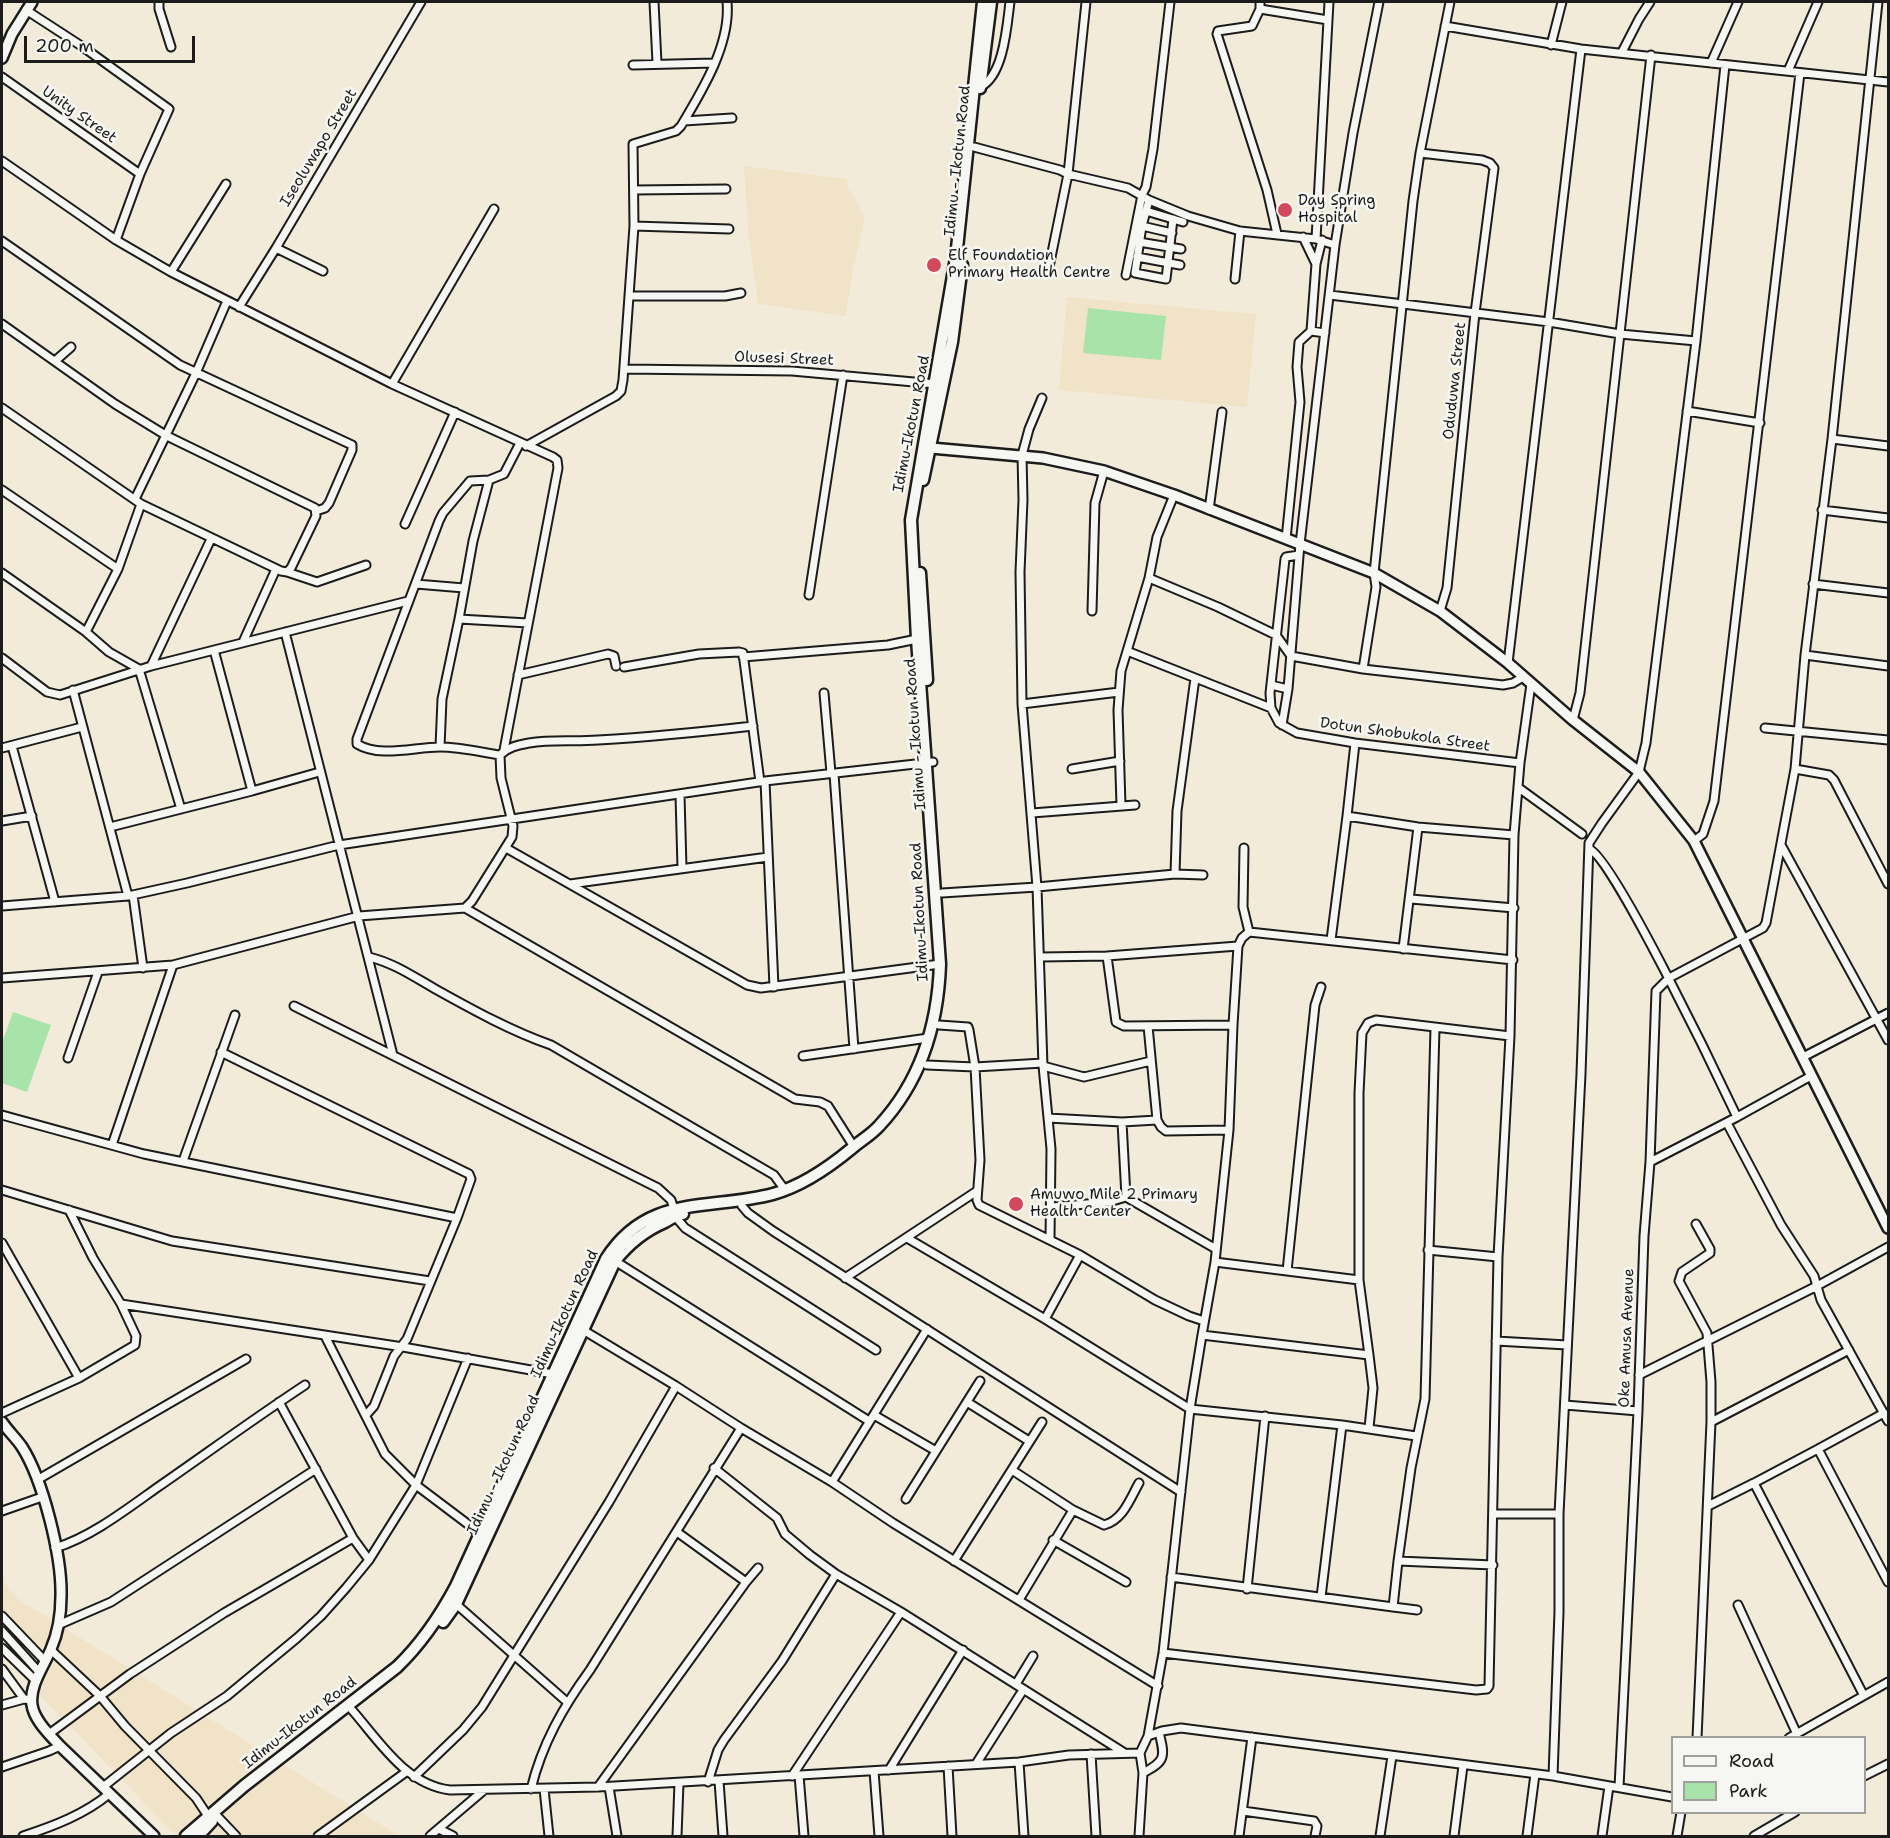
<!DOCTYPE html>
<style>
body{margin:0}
#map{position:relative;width:1890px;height:1838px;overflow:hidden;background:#f3ebd9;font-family:"Shantell Sans",sans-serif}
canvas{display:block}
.frame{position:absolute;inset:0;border:3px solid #1c1c1c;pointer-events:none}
.legend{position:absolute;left:1671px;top:1736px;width:195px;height:78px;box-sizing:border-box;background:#f6f6f2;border:2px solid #9f9f9c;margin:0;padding:8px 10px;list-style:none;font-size:18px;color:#1c1c1c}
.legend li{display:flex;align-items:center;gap:12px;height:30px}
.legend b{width:30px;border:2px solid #9f9f9c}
.scale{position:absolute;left:24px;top:36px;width:171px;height:27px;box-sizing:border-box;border:3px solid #1c1c1c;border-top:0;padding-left:8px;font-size:18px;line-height:21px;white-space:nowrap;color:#1c1c1c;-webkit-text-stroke:4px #f6f6f2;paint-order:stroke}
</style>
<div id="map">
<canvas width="1890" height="1838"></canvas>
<div class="frame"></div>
<ul class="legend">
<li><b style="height:8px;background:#f6f6f2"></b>Road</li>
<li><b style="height:16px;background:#a8e3a9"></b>Park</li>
</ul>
<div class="scale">200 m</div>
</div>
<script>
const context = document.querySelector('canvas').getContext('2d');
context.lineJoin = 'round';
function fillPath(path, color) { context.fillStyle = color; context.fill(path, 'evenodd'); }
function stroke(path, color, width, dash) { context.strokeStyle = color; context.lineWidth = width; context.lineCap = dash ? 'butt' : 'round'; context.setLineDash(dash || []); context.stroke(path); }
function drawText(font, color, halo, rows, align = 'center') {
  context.font = font + ' "Shantell Sans",sans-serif'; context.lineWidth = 5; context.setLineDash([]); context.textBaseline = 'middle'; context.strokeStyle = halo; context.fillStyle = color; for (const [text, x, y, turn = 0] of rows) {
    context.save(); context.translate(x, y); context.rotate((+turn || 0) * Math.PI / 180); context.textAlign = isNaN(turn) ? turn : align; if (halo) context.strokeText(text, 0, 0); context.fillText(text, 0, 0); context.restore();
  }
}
fillPath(new Path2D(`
 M744 166 847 179V184L864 216V222L852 274 846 316 758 304 748 231Z
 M1067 297 1256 314 1247 407 1059 390Z
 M2 1581 21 1601 399 1836H176L2 1656Z`), '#f1e3c8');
fillPath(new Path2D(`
 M1088 308 1166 316 1161 360 1083 353Z
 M13 1012 51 1025 27 1092 2 1083V1043Z`), '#a8e3a9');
const street = new Path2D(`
 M159 2V9L171 47
 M654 2 657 63
 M1260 2V9L1252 26 1218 31 1217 34 1267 190 1277 234
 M1260 9 1328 20
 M26 10 83 47 169 109 140 174 116 240
 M1445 26 1581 49 1888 82
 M1551 45 1562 2
 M1622 52 1639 19 1650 2
 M1711 63 1738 2
 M633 65 714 63
 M1788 71 1818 2
 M2 77 140 174
 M980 87C1004 76 1007 25 1010 2
 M684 121 732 118
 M974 147 1060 170 1068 174 1128 188 1149 200 1188 216 1240 231 1316 239 1335 245
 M1420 153 1482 160 1490 163 1494 168 1475 313 1447 588 1440 611
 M2 161 116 240 171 272 392 384 553 457 557 460 558 468 504 750
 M634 190 726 189
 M1149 200 1146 211 1183 222
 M1146 211 1142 226 1135 273 1166 279 1173 219
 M634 226 729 229
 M1142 226 1172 233
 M1303 237 1316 264
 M1316 239 1329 2
 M1322 240 1316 264 1311 331 1325 333
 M2 241 180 365 352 445V450L329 503 325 508 316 511
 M1139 242 1181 249
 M276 248 323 271
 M1137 257 1180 265
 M171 272 226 184
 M1048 272 1068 174 1086 2
 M1126 275 1142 195 1146 187 1153 149 1170 2
 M1235 279 1240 231
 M1330 295 1549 322 1620 334 1696 341
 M629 296H725L741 293
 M239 307 276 248 421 2
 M2 324 115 404 167 436 315 508 316 516 291 568 287 572 281 571 141 504 2 408
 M55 361 71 347
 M624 369 792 371 936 384
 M392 384 494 209
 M1042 398 1029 429 1022 455 1023 500 1020 572 1022 704 1037 887 1043 1066 1051 1149 1050 1240
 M1687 411 1760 423
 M1832 439 1888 446
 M526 446 616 396 621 391 623 380 634 226 633 144 676 131 681 126C702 91 731 44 727 2
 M2 490 118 569
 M135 499 196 373 227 301
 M1209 510 1222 412
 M1822 510 1888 518
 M405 524 455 412
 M1286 539 1300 402 1297 367 1299 342 1311 331
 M1299 555 1286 557 1285 559 1270 693 1271 708 1279 723 1297 733 1355 743 1520 763
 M287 572 317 582 366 565
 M2 573 86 632 109 652 139 669 181 809
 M1149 578 1218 607 1276 635 1291 656 1363 669 1503 685 1513 683 1523 677
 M416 584 464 588
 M1813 584 1888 593
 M809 595 843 375
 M1092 611 1095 503 1104 471
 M459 619 528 623
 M86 632 118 569 141 504
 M285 632 393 1055
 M243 642 276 569
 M214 650 252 791
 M1127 651 1271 708
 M1805 655 1888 666
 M743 657 888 645 917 639
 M2 658 47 692 60 695 151 666 408 601
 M1508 663 1581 49
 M151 666 211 539
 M624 667 699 654 739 652 743 653 760 782
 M1363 669 1376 587 1374 573 1413 201 1420 153 1450 2
 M518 675 608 654 614 656 616 666
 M1271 685 1288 689
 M73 690 128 896
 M824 693 831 773
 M1022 704 1119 692
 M1573 720 1580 693 1651 55
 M1282 725 1288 689 1300 544 1335 245 1353 133 1379 2
 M1765 728 1888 740
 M12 746 55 902
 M440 747 442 699 459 619 473 541 489 480
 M2 748 82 727
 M500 755C480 752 460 747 440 747 414 747 380 758 357 744V739L439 521 443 513 470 481 489 480 504 474 520 443
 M1072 769 1120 761
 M1795 769 1829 775 1834 780 1888 884
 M834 774 854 1049
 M765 781 774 987
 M1519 788 1582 834
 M680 795 682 868
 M1121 805 1118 710 1121 671 1149 578 1157 537 1174 495
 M1032 813 1135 805
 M1347 816 1355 743
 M2 821 32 816
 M110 827 252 791 316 773
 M1694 841 1703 834 1714 801 1800 73
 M1781 845 1888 1040
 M506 848 747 985 761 988 940 964
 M1244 848 1243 907 1249 932
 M1589 849C1612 855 1721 1083 1737 1117
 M1175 874 1177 811 1195 678
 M570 884 768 857
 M942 893 1037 887 1175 874 1203 875
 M133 895 143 968
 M1411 899 1514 908
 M2 906 128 896 187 883 339 845 765 781 933 762
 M465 908 795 1099 820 1102 828 1106 854 1147
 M1331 940 1347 816 1418 827 1514 835
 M1403 949 1418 827
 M1107 956 1116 1022 1124 1026 1233 1025
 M369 957C394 963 414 977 437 990 473 1010 511 1031 551 1045L774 1175 785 1190
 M1041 957 1107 956 1238 946
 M2 978 173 965 359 916 465 908 472 901 512 837 513 826 501 778 500 755C508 747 518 745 529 743 552 739 575 742 598 740 650 737 701 732 753 726
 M294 1006 658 1188 671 1200 674 1209
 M939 1025 968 1027 969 1030 975 1067 980 1160 977 1200 979 1205 1080 1255 1155 1300 1189 1316 1204 1321
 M1148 1026 1157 1120 1161 1127 1166 1131 1229 1130
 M221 1052 469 1174 471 1179 457 1218 407 1339 394 1356 374 1406 366 1415
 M803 1056 928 1038
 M1803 1057 1888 1013
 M68 1058 98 972
 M927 1065 975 1067 1043 1063
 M1043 1066 1084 1077 1151 1061
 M2 1115 144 1154 457 1218
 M1048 1118 1122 1122 1157 1120
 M1122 1122 1126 1197 1216 1249
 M1727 1123 1781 1225 1814 1276 1821 1300 1888 1421
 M112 1145 173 965
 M183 1161 235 1015
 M1650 1162 1737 1117 1811 1076
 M2 1190 172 1241 430 1281
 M742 1206 748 1213 773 1231 1181 1492
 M1052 1207 1109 1202 1126 1197
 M69 1210 93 1258 121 1304 403 1347 553 1374
 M674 1215 685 1228 696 1235 876 1350
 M1696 1224 1710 1249V1253L1682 1272 1679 1281 1707 1333 1711 1382V1422L1697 1738
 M907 1238 1045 1319 1190 1409 1342 1425 1416 1436
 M2 1243 79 1378
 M1428 1250 1498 1257
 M615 1261 869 1421
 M1215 1262 1359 1280
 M1287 1271 1315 1005 1321 987
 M845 1278 977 1191
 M1045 1319 1080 1255
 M583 1330 676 1386 741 1428 832 1482 893 1523 1158 1686
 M1202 1335 1215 1262 1229 1130 1233 1025 1238 946 1242 938 1249 932 1513 960
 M325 1336 385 1454 416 1485 473 1528 480 1536
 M1496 1341 1567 1345
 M1369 1355 1373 1388 1369 1428
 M1639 1375 1817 1286 1888 1247
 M279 1402 353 1538 369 1560
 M967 1402 1029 1441
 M1565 1405 1638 1411
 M2 1413 79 1378 135 1345 136 1336 121 1304
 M1884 1413 1818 1449 1888 1582
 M874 1415 936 1451
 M1711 1422 1849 1350
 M714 1468 777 1518 785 1534 810 1555 836 1574 901 1612
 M1012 1470 1073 1510 1104 1525C1123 1520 1130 1499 1139 1483
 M37 1480 246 1359
 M832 1482 927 1329
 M1754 1483 1818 1449
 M906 1499 980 1381
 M1708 1506 1754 1483 1863 1694
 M2 1511 42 1497
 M1493 1514H1559
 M677 1532 746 1582
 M1053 1540 1126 1582
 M55 1548C91 1537 127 1509 158 1487 207 1453 255 1418 305 1385
 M954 1561 1042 1422
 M1398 1561 1411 1468 1425 1399 1435 1028
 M1171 1577 1393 1607 1398 1561 1493 1565
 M1247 1589 1265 1416
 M1321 1597 1342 1425
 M1019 1600 1073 1510
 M456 1604 567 1702
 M1738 1605 1796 1732
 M1393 1607 1417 1610
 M2 1616 44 1660
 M58 1625 111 1602 316 1469
 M2 1631 39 1672
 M2 1648 36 1681
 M51 1650 100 1696 125 1726 196 1798 208 1816
 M1163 1653 1476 1690 1487 1689 1489 1686 1498 1257 1510 1036 1514 835 1520 763 1531 684
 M2 1669 24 1699 32 1700
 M1016 1684 1033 1656
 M2 1705 24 1699
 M352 1710C380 1742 405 1784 450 1790L598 1787 1019 1762 1069 1755 1140 1753
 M49 1734 130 1674 224 1613 353 1538
 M1148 1736 1162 1731 1181 1728 1553 1776
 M1789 1738 1888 1682
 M1091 1754 1096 1836
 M1019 1762 1024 1836
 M976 1764 1023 1690
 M948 1766 952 1836
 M2 1767 49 1751 60 1746
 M889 1770 963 1650
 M874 1771 879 1836
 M1143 1773C1166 1761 1165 1757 1159 1732
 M799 1775 804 1836
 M792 1776 901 1612 1123 1752
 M1864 1776 1888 1764
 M414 1777 463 1730 482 1707 609 1502 676 1386
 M719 1781 723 1836
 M708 1782 718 1750 724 1740 782 1661 836 1574
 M103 1787 171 1733 227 1696 297 1638 321 1616 346 1588 369 1560 416 1485 468 1358
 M598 1787 746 1582 758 1568
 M609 1787 617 1836
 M1619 1787 1638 1411 1644 1236 1650 1162 1656 991 1669 978 1763 928 1766 923 1795 769 1805 655 1832 439 1878 2
 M531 1789C542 1744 563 1707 590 1670L741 1428
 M544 1789 549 1836
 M1672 1797 1553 1776 1559 1612V1514L1581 1074 1589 843 1602 823 1639 772 1646 743 1696 341 1725 65
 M1243 1811 1314 1821 1317 1826 1315 1836
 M217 1816 236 1836
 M439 1829 453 1836
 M23 1836C54 1826 85 1814 109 1794
 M318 1836 406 1772
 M430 1836 484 1790
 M677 1836 679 1783
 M1139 1836 1143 1773 1140 1753 1148 1736 1163 1653 1190 1409 1202 1335 1369 1355 1359 1280V1093L1362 1033 1368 1023 1376 1020 1510 1036
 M1239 1836 1252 1737
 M1380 1836 1392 1756
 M1454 1836 1463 1766
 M1527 1836 1535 1774
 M1602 1836 1609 1786
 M1677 1836 1681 1812
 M1754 1836 1795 1812`);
const secondary = new Path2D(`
 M2 58 12 34 32 2
 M931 448 1043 458 1104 471 1174 495 1374 573 1440 611 1508 663 1573 720 1639 772 1694 841 1888 1228
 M2 1422C8 1431 16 1438 22 1447 43 1480 62 1556 61 1596 61 1613 58 1633 51 1649 44 1666 29 1686 32 1705 34 1720 50 1735 60 1746L154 1836`);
const primary = new Path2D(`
 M980 88 991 2
 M923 480 952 342 962 265
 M920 573 927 680
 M443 1622 456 1604 615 1261C629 1243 644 1231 665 1222 672 1218 675 1215 683 1214
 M186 1836 244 1786 397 1667C422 1643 440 1616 456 1586L606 1259C648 1193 709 1211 773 1194 802 1186 828 1168 851 1149 860 1141 871 1135 879 1126 921 1081 938 1025 940 964L917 639 911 520 956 258 983 2
 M198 1836 212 1821`);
stroke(street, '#1c1c1c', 11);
stroke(secondary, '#1c1c1c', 14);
stroke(primary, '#1c1c1c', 15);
stroke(street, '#f6f6f2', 7);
stroke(secondary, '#f6f6f2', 9);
stroke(primary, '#f6f6f2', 10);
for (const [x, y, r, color] of [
 [1285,210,8,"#d1495b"],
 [934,265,8,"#d1495b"],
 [1016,1204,8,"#d1495b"]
]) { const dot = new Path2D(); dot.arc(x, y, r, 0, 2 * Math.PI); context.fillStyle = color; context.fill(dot); stroke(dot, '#f6f6f2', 2); }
drawText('15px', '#1c1c1c', '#f6f6f2', [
 ["Unity Street",79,115,35],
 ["Iseoluwapo Street",319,148,-59],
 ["Idimu - Ikotun Road",958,161,-84],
 ["Olusesi Street",784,359,2],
 ["Oduduwa Street",1455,381,-84],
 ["Idimu-Ikotun Road",912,424,-79],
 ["Idimu - Ikotun Road",916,734,-94],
 ["Dotun Shobukola Street",1405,735,8],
 ["Idimu-Ikotun Road",920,912,-93],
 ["Idimu-Ikotun Road",565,1314,-65],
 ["Oke Amusa Avenue",1627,1338,-88],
 ["Idimu - Ikotun Road",504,1465,-65],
 ["Idimu-Ikotun Road",300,1723,-38]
]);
drawText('15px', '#1c1c1c', '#f6f6f2', [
 ["Day Spring",1298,201],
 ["Hospital",1298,218],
 ["Elf Foundation",948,256],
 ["Primary Health Centre",948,273],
 ["Amuwo Mile 2 Primary",1030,1195],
 ["Health Center",1030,1212]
], 'left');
</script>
